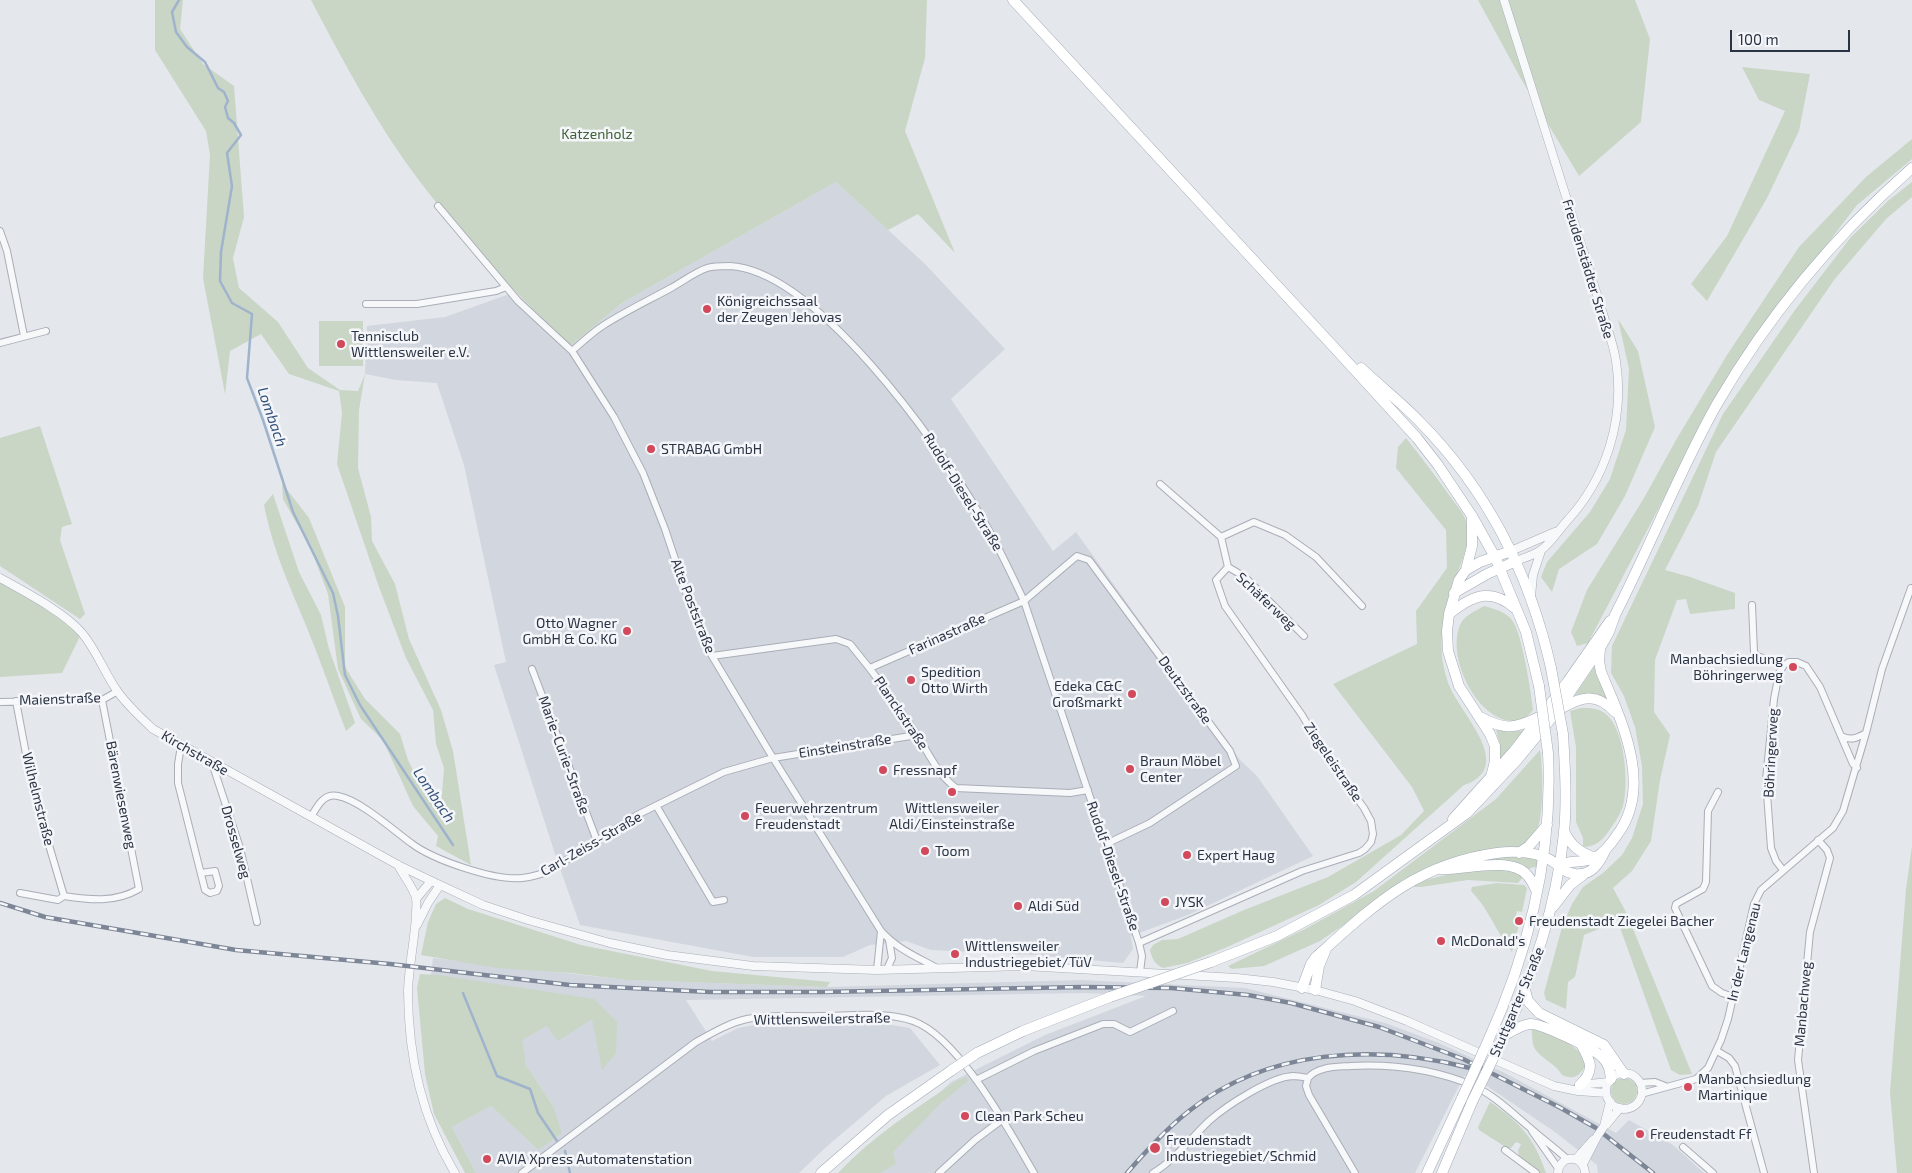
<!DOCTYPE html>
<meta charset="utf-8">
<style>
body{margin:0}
#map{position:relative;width:1912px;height:1173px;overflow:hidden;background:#e4e7ec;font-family:"Exo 2",sans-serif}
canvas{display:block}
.scale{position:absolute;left:1730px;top:30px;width:120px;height:22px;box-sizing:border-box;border:2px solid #2b3445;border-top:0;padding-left:6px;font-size:15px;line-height:18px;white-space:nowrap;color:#2b3445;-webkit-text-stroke:4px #f4f6f9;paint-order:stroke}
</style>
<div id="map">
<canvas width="1912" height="1173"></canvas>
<div class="scale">100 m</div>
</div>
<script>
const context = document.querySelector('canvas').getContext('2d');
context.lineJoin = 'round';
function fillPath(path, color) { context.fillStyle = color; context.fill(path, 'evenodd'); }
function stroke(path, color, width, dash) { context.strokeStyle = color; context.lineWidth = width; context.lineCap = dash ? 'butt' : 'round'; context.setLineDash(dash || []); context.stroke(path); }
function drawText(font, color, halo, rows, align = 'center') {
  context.font = font + ' "Exo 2",sans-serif'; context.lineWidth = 5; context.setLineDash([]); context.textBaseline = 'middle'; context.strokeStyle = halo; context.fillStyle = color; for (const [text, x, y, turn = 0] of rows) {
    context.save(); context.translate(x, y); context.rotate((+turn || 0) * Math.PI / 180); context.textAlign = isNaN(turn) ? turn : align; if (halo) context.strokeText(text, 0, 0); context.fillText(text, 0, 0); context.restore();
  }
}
fillPath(new Path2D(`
 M836 182 925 264 1005 349 951 399 1053 551 1076 532 1240 760 1257 776 1313 856 1188 915 1131 936 1133 949 1123 963 1033 955 931 950 906 941 870 945 843 957H753L580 925 557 860 494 665 506 662 464 465 437 383 396 380 365 374 367 326 445 317 515 292 570 346 622 303Z
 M433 958 627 980 827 987 1081 980 1245 988 1385 1023 1439 1043 1505 1073 1616 1133 1629 1120 1673 1145 1704 1173H1598L1597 1165 1555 1132 1487 1086 1464 1076 1415 1173H854L951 1082 1045 1035 1146 996 1084 993 686 1000 712 1041 738 1028 775 1021 879 1023 910 1028 940 1065 886 1096 825 1148 799 1173H476L452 1127 491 1106 538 1150 553 1106 526 1065 521 1040 547 1026 431 975Z`), '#d2d6de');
fillPath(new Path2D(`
 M155 0H183L180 29 203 64 234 86 244 217 233 258 239 288 278 322 308 368 340 390 358 391 365 374 359 410 358 468 371 517 372 541 395 584 409 639 441 710 453 751 471 865 436 846 438 836 413 806 383 740 361 719 338 669 328 594 311 549 283 499 282 483 309 518 345 607V667L365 699 400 734 408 760 421 786 441 807 444 768 436 744 433 710 406 658 379 587 337 464 342 413 339 391 289 374 261 334 230 351 225 394 203 278 210 155 206 131 155 50Z
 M311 0H927L925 58 905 131 955 253 918 214 888 230 836 182 622 303 570 346C518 295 465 242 421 183 378 127 344 63 311 0Z
 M1478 0H1635L1650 39 1641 122 1579 176 1520 77Z
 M1742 67 1810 74 1799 131 1767 198 1707 301 1691 284 1727 236 1785 111 1759 100Z
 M1912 139V159L1857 205 1753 341 1726 380 1588 643 1577 646 1571 632 1587 590 1644 498 1676 440 1727 355 1799 247 1866 177Z
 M1912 182V197L1886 219 1834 280 1716 452 1698 506 1665 570 1690 577 1735 593V609L1690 614 1686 599 1677 600 1655 660 1654 712 1670 735 1660 780 1651 841 1632 871 1613 888 1627 914 1692 1074 1680 1075 1671 1070 1617 919 1606 923V926L1584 935 1575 977 1568 982 1566 1009 1546 1000 1544 993 1562 927 1572 904 1583 887 1603 873 1622 855 1632 838 1643 804 1642 766 1635 727 1624 696 1611 673 1612 646 1723 414 1795 310 1851 237 1889 200Z
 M1618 319 1638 351 1655 427 1625 496 1597 544 1559 569 1552 592 1541 577 1547 562 1590 512 1610 479 1626 430 1629 369Z
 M319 321H363V366H319Z
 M40 426 72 524 62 527 60 540 85 614 80 619 0 566V438Z
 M1406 438C1422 458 1437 478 1452 499 1456 505 1462 511 1465 518 1473 538 1463 558 1456 577 1448 600 1438 638 1443 663 1445 674 1448 685 1454 695 1468 721 1513 769 1464 785L1356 882 1319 905 1225 948 1187 963 1163 968C1155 964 1152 959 1150 950L1153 945 1162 940 1178 939 1244 910 1328 877 1401 835 1424 811 1412 787 1333 684 1417 644 1416 611 1447 568 1446 530 1396 468 1398 447Z
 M273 494 299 572 321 615 329 649 355 723 346 731C332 695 320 659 305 623 288 582 273 550 264 505Z
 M0 578 82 632 62 673 0 677Z
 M1484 606C1494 609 1505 611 1512 620 1522 633 1531 692 1533 710 1530 714 1526 718 1521 720 1516 722 1512 721 1506 720 1474 713 1447 656 1460 625 1464 615 1476 611 1484 606Z
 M1594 667 1596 668 1607 699 1591 694 1575 695Z
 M1581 708C1590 708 1599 708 1606 714 1625 730 1629 783 1623 806 1620 815 1614 824 1608 832 1602 841 1594 847 1583 847V838L1576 822V747L1570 711Z
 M1496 729 1509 732 1525 730 1499 760 1500 746Z
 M1540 750C1543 767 1544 814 1537 830 1535 836 1529 841 1525 846L1444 861 1404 879 1354 918 1320 941 1264 966 1232 969 1228 966 1305 929 1374 891 1496 799Z
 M1912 846V1173H1897L1890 1092 1906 889Z
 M1515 856 1538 859V868L1533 867 1529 869 1520 865 1462 862Z
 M1508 869 1523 877 1518 883 1468 880 1421 887H1415L1414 885C1443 872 1477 870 1508 869Z
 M1497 883 1524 885 1527 888 1522 912 1517 911 1515 919 1520 921 1512 952C1496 932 1489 909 1471 891L1472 887Z
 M445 898 468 909 581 945 712 971 830 982 827 987 627 980 571 973 497 968 421 955 428 922 436 904Z
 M420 974 438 975 594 999 617 1022 616 1053 602 1070 592 1019 558 1041 547 1026 522 1040 526 1065 553 1106 562 1133 538 1150 491 1106 452 1127 476 1173H465L434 1114 425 1074 417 988Z
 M1532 1028C1554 1035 1576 1043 1588 1063 1580 1074 1576 1081 1562 1075 1555 1062 1536 1057 1533 1044 1532 1039 1532 1033 1532 1028Z
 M966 1077 968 1081 942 1102 893 1152 896 1164 880 1173H838C873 1136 916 1108 958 1080Z
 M1611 1091a13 13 0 1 1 26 0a13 13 0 1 1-26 0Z
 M1490 1102C1521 1123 1534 1138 1546 1173H1541L1519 1156 1518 1151 1521 1144 1516 1142 1511 1148H1507L1479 1130 1478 1127Z`), '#c9d6c5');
stroke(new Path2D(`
 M179 0 172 12 176 32 187 47 205 62 218 88 224 92 228 101 225 107 228 118 234 123 241 135 227 153 232 186 221 252 220 281 232 303 252 314 247 378 263 420 293 512 333 593 338 616 345 675 360 705 453 845
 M463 993 497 1076 530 1089 538 1113 557 1141
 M565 1151 570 1173`), '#9fb4cc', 2.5);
const minor = new Path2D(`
 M438 206 518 301 572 351 614 417 643 473 665 529 692 610 712 656 773 758 881 931C896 948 915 956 935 967
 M0 231 7 251 24 336
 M366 304H417L496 291 506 287
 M0 343 46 331
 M572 351C582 342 593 332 604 325 626 311 649 300 671 288 682 282 695 272 707 268 713 266 723 266 730 266 816 271 937 442 979 513 996 541 1010 571 1024 601L1139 943 1142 956 1140 972
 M1160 484 1221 537 1228 567
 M1221 537 1254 522 1285 535 1316 557 1362 606
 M1228 567 1245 577 1304 636
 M1752 605 1754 652 1757 656 1784 665
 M712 656 836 639 850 644C874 673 897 704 917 735 929 754 938 775 956 788L1070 793 1088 790
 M870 668 1024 601 1077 556 1089 560 1230 751 1236 766 1150 823 1106 844
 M532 669 597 841
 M16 701 33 791 64 896 58 900 20 893
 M0 702 102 700 118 691
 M1841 736C1851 741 1857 738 1866 733
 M181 746 178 764V783L205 890 210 893 217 891 219 886 215 871 201 873
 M212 763 240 848 257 922
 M1718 792 1708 811 1706 882 1703 889 1676 904 1675 908 1712 986 1722 993 1734 997
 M657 807 713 902 724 900
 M311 817C317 807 323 793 338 796 360 800 393 830 411 843 433 860 495 881 522 878 533 877 542 874 551 870L637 815 724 772 773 758 917 735
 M1783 870 1776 861 1771 848 1766 780 1774 699 1779 673 1784 665 1789 662H1797L1806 666 1820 687 1853 764 1857 768
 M64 896C90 900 115 903 139 889L102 700
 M1139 943 1302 871 1359 853 1365 849 1371 842 1373 834 1371 821 1364 808 1328 759 1302 715 1225 606 1216 580 1228 567
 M887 969 892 958 889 940
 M877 970 881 931
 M1717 1051 1729 1058 1735 1066 1764 1173
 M1308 1078 1306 1086 1309 1095 1355 1173
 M976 1080 1034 1051 1103 1024H1114L1130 1032 1173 1011
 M1639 1083 1655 1082 1665 1086
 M1641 1094 1696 1079 1708 1068 1721 1040 1728 1019 1754 904 1761 890 1833 828 1843 811 1866 733 1882 669 1911 588
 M1532 1131 1558 1168
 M1683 1147 1713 1173
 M1505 1150 1536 1173
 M522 1173 696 1042C712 1033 729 1023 747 1019 770 1014 796 1017 819 1016 849 1016 885 1011 913 1021 959 1037 1010 1132 1034 1173
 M939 1173 975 1140 1003 1119
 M1153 1173C1175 1160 1190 1139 1209 1121 1226 1106 1270 1077 1293 1076 1298 1076 1303 1077 1308 1078 1318 1066 1337 1067 1351 1066 1392 1064 1436 1070 1474 1086 1495 1096 1511 1112 1529 1127 1541 1138 1554 1147 1567 1159
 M1814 1173 1798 1060 1810 932 1830 858 1827 850 1818 840`);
const tertiary = new Path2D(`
 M1504 0 1604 317C1608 331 1614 346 1616 361 1625 420 1606 479 1566 522 1558 531 1550 544 1541 550 1534 555 1524 558 1516 561
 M1511 551 1555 532
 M0 578C25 592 64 612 82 633 97 651 105 674 118 692 128 706 140 717 153 729L398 865 440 885 483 905 528 920 610 943 667 955 753 966 877 970 1025 966 1237 978 1273 982 1315 990 1355 1001 1407 1021 1554 1086 1578 1091 1606 1093
 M1531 597 1533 575 1541 551
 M398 865C403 875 413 887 416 898 417 903 416 909 416 914 415 939 409 964 408 990 408 1055 421 1117 455 1173
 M416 899 431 881
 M417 925 428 903 440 885
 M1606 1091a18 18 0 1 1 36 0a18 18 0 1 1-36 0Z
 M1579 1085 1609 1082
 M1606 1125 1620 1108
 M1604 1126 1610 1102
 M1576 1159 1593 1140
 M1583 1164 1598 1135
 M1558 1173C1559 1154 1584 1154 1585 1173`);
const primary = new Path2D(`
 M1013 0 1331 344 1417 438 1438 465 1472 516 1495 557 1526 632 1539 686
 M1361 368C1380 386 1402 403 1420 422 1488 491 1530 575 1551 668
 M1472 517V546L1466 570 1459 580 1449 614 1447 631 1448 651 1459 686 1490 734 1495 746V761L1491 777
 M1466 570 1480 562 1511 551
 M1454 593 1487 574 1516 561
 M1449 614C1473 595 1491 587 1516 609
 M1562 708C1583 696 1597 693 1615 712
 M1480 717C1504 730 1515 729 1539 717
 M1453 819 1514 751 1568 681 1610 621
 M1564 831C1571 846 1579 852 1595 858
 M1519 853 1529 846 1547 825
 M1560 865C1571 859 1585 864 1596 857 1605 852 1611 844 1617 835 1654 786 1621 720 1601 672L1599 661 1600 649
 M1441 869C1464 870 1511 856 1527 875 1532 880 1534 886 1537 892
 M1553 907 1570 885 1583 875
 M1211 962 1277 936 1354 895 1467 813 1517 760 1558 710 1600 648 1609 632 1615 615C1651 545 1679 471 1717 404 1768 316 1836 235 1912 168
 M1302 988 1311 964 1316 957C1374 905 1416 864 1497 853 1511 851 1529 852 1542 856 1551 859 1558 865 1564 870 1568 873 1571 873 1575 874 1591 876 1599 864 1605 851
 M1315 990 1319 966 1326 949
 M1525 990 1528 1001 1539 1013 1604 1045 1624 1074
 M1505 1035C1512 1031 1521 1025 1530 1024 1541 1023 1595 1049 1603 1058 1609 1064 1610 1071 1611 1079
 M1488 1041C1529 951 1553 853 1548 753
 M1499 1046C1533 978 1556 908 1564 833 1567 800 1565 767 1563 734
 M977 1053 1023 1031 1110 997
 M1580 1085C1596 1070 1590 1060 1581 1044
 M821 1173 888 1115 952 1070
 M1427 1173 1462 1098
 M1442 1173 1472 1102`);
stroke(minor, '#a9aeb7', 8);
stroke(tertiary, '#a9aeb7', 9);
stroke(primary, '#a3abb8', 11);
stroke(minor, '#f7f8fa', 6);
stroke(tertiary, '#f7f8fa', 8);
stroke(primary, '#fff', 10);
const rail = new Path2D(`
 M0 903 45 917 236 950 390 964 570 985 710 992H822L1083 987 1171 988 1248 995 1291 1003 1379 1027 1463 1059 1559 1107 1596 1128 1653 1173
 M1127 1173C1146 1151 1166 1129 1189 1111 1268 1048 1376 1044 1470 1068`);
stroke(rail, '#7d8696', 4.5);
stroke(rail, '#f4f6f9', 2.5, [8]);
const tertiaryBridge = new Path2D(`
 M1598 1135 1604 1126`);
const primaryBridge = new Path2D(`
 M1551 668 1563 734
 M1539 686 1548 753
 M1110 997 1211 962
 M952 1070 977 1053
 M1462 1098 1488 1041
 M1472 1102 1499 1046`);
stroke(tertiaryBridge, '#a9aeb7', 9, []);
stroke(primaryBridge, '#a3abb8', 11, []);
stroke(tertiaryBridge, '#f7f8fa', 8);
stroke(primaryBridge, '#fff', 10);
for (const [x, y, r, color] of [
 [707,309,5,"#d1495b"],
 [341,344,5,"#d1495b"],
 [651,449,5,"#d1495b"],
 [627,631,5,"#d1495b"],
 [1793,667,5,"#d1495b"],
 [911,680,5,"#d1495b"],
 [1132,694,5,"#d1495b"],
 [1130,769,5,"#d1495b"],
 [883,770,5,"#d1495b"],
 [952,792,5,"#d1495b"],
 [745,816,5,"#d1495b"],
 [925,851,5,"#d1495b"],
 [1187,855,5,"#d1495b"],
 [1165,902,5,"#d1495b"],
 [1018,906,5,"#d1495b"],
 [1519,921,5,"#d1495b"],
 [1441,941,5,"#d1495b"],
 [955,954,5,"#d1495b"],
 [1688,1087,5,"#d1495b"],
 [965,1116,5,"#d1495b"],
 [1640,1134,5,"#d1495b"],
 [1155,1148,6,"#d1495b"],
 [487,1159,5,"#d1495b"]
]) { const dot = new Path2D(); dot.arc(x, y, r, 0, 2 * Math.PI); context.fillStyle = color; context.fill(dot); stroke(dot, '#f4f6f9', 2); }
drawText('14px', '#3f6138', '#f4f6f9', [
 ["Katzenholz",597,134]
]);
drawText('14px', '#2b3445', '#f4f6f9', [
 ["Freudenstädter Straße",1588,269,73],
 ["Rudolf-Diesel-Straße",963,492,58],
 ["Schäferweg",1266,601,43],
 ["Alte Poststraße",693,606,69],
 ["Farinastraße",947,634,-24],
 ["Deutzstraße",1185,690,54],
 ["Maienstraße",60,699,-2],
 ["Planckstraße",901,713,56],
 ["Einsteinstraße",845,746,-9],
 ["Kirchstraße",195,753,30],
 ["Böhringerweg",1771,753,-87],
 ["Marie-Curie-Straße",564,755,70],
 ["Ziegeleistraße",1333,762,56],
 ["Bärenwiesenweg",121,795,79],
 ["Wilhelmstraße",38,799,76],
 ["Drosselweg",236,842,74],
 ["Carl-Zeiss-Straße",591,844,-30],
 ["Rudolf-Diesel-Straße",1113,866,71],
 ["In der Langenau",1744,952,-76],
 ["Stuttgarter Straße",1517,1002,-67],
 ["Manbachweg",1803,1004,-85],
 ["Wittlensweilerstraße",822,1019,-1]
]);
drawText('14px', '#2b3445', '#f4f6f9', [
 ["Königreichssaal",717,301],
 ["der Zeugen Jehovas",717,317],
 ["Tennisclub",351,336],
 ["Wittlensweiler e.V.",351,352],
 ["STRABAG GmbH",661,449],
 ["Otto Wagner",617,623,"right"],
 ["GmbH & Co. KG",617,639,"right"],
 ["Manbachsiedlung",1783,659,"right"],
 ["Böhringerweg",1783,675,"right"],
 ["Spedition",921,672],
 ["Otto Wirth",921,688],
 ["Edeka C&C",1122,686,"right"],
 ["Großmarkt",1122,702,"right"],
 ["Braun Möbel",1140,761],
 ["Center",1140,777],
 ["Fressnapf",893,770],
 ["Feuerwehrzentrum",755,808],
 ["Freudenstadt",755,824],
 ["Wittlensweiler",952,808,"center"],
 ["Aldi/Einsteinstraße",952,824,"center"],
 ["Toom",935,851],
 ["Expert Haug",1197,855],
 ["JYSK",1175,902],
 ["Aldi Süd",1028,906],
 ["Freudenstadt Ziegelei Bacher",1529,921],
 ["McDonald's",1451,941],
 ["Wittlensweiler",965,946],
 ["Industriegebiet/TüV",965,962],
 ["Manbachsiedlung",1698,1079],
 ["Martinique",1698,1095],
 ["Clean Park Scheu",975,1116],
 ["Freudenstadt Ff",1650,1134],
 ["Freudenstadt",1166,1140],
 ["Industriegebiet/Schmid",1166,1156],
 ["AVIA Xpress Automatenstation",497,1159]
], 'left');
drawText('italic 15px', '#34527a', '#f4f6f9', [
 ["Lombach",272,417,71],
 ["Lombach",434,795,56]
]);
</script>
